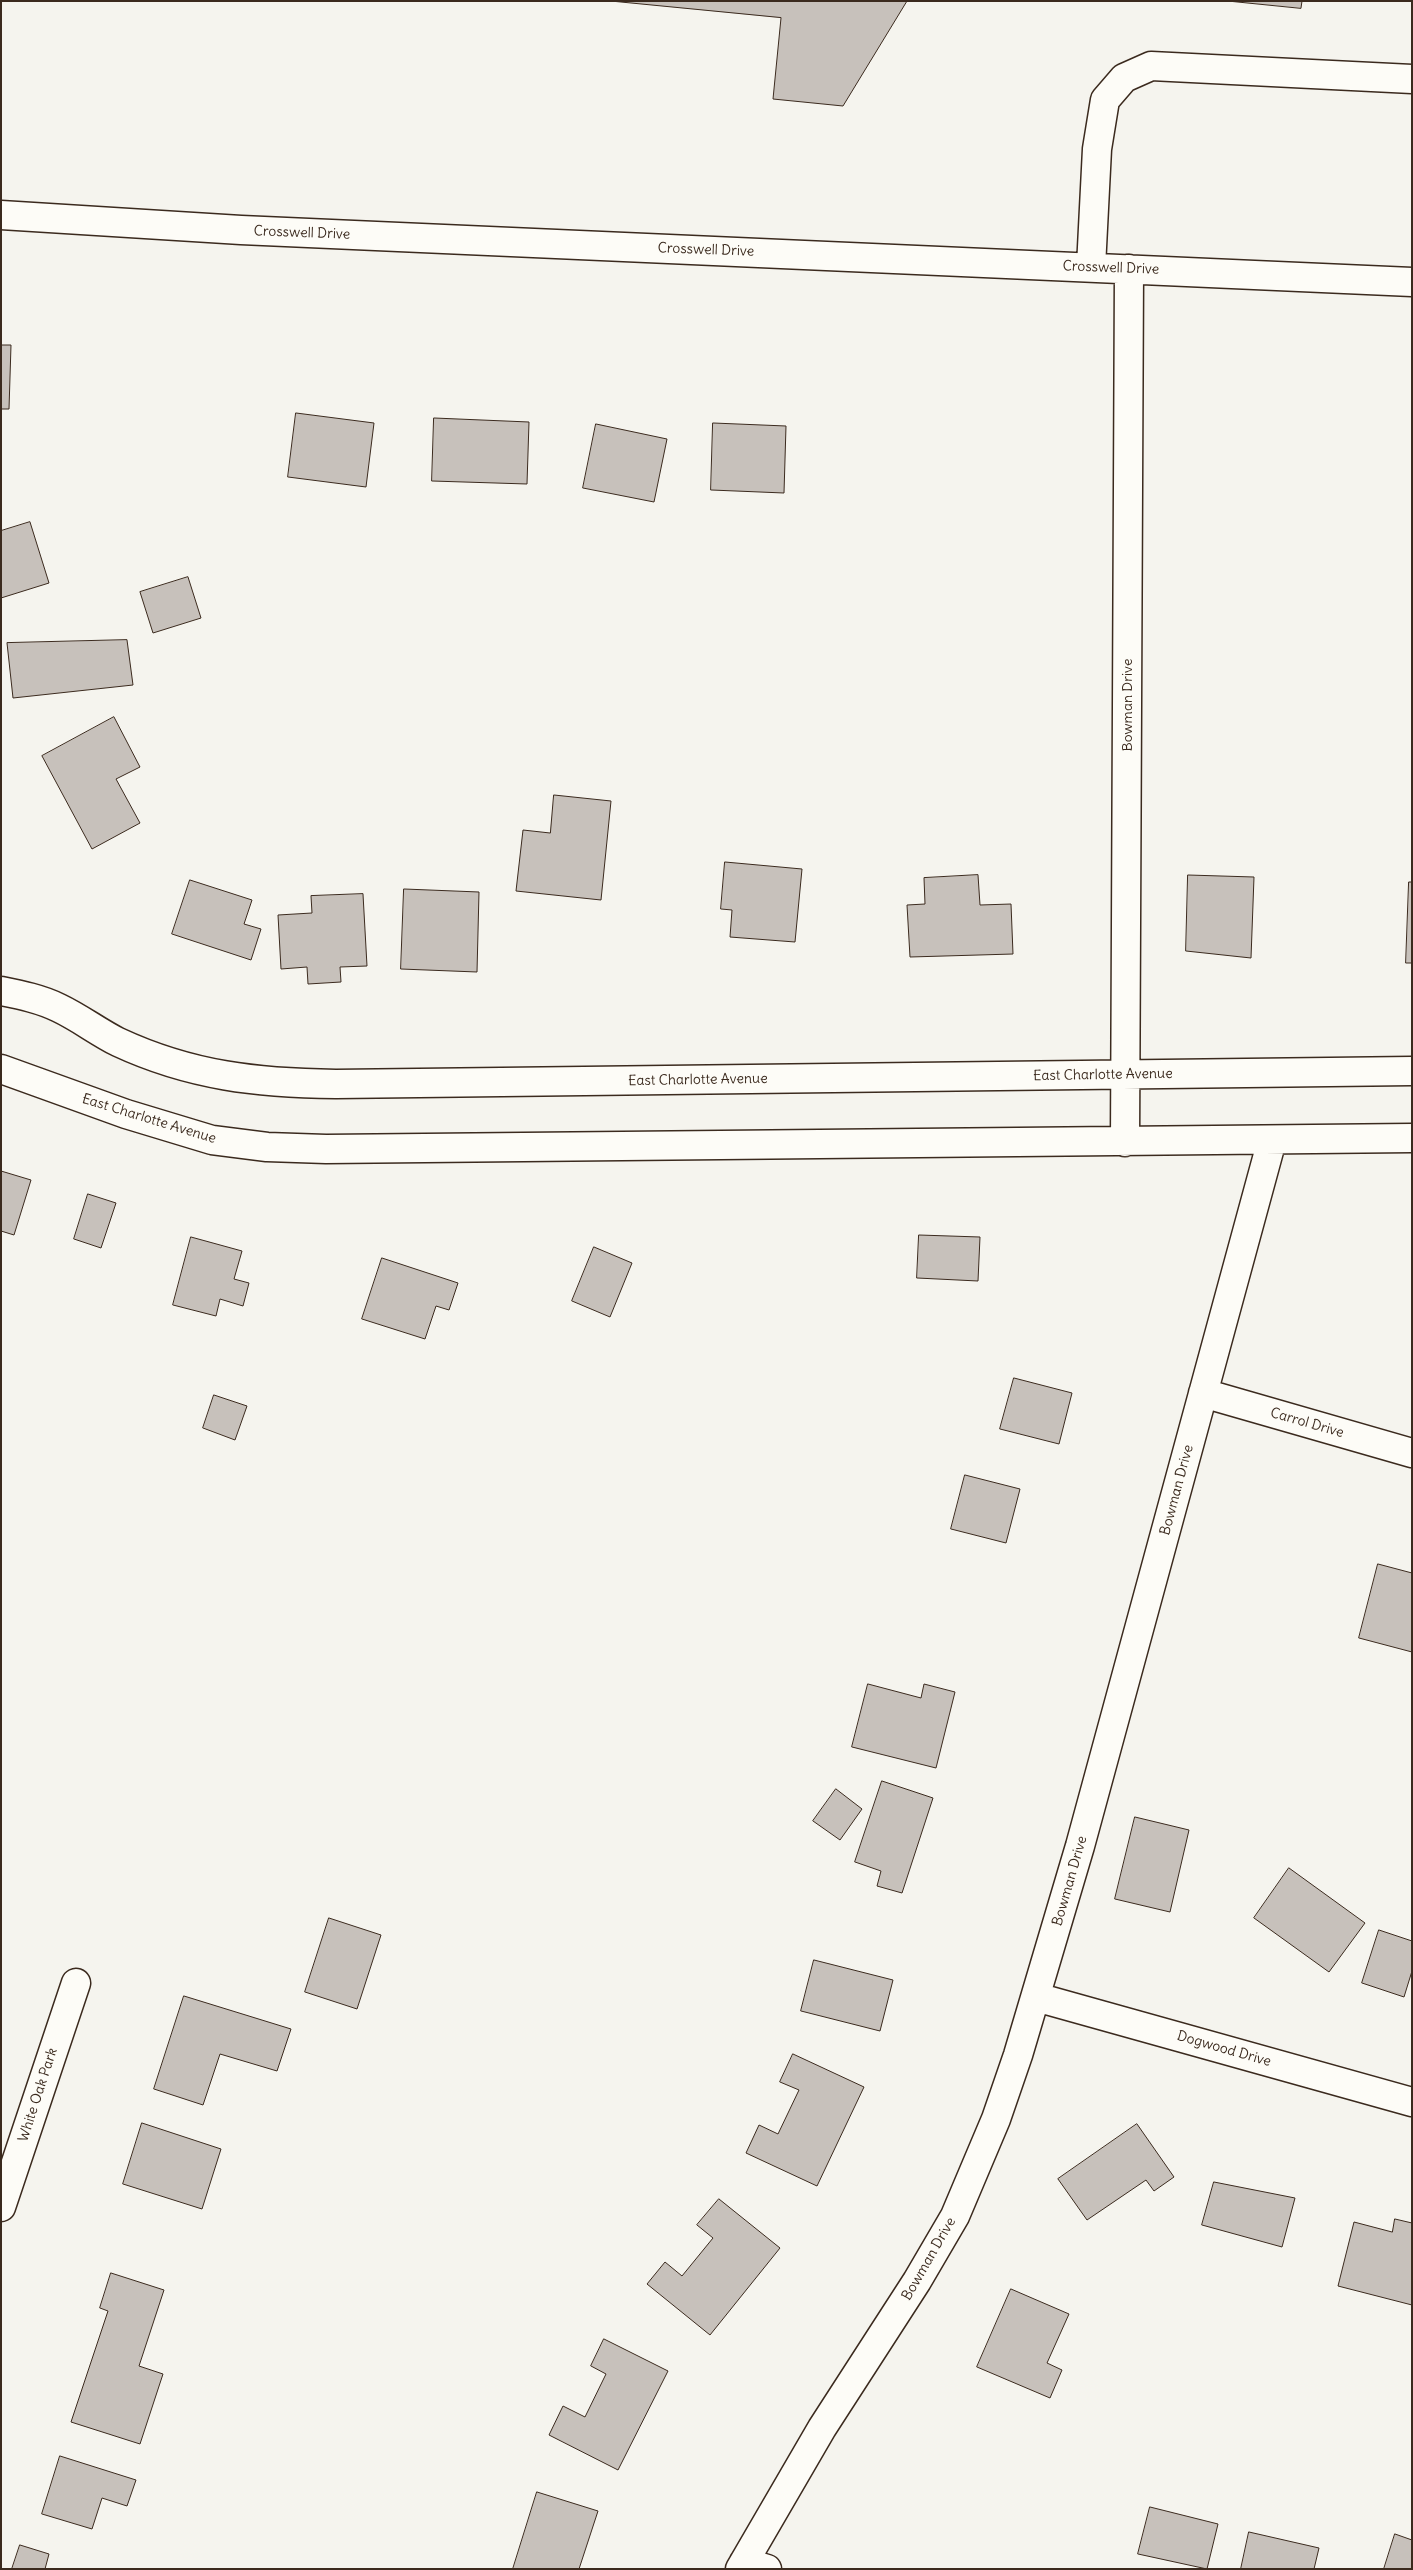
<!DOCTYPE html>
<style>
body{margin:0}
#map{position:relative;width:1413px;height:2570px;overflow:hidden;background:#f5f4ee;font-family:Delius,sans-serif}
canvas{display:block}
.frame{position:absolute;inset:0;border:2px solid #3b2a1e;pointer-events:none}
</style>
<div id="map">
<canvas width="1413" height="2570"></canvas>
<div class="frame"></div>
</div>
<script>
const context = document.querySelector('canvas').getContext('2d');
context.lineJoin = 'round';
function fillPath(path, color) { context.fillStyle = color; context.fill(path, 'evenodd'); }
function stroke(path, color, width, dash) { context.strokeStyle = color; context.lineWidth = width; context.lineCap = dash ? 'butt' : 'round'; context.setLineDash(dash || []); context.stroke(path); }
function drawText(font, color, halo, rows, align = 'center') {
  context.font = font + ' Delius,sans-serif'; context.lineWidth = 4; context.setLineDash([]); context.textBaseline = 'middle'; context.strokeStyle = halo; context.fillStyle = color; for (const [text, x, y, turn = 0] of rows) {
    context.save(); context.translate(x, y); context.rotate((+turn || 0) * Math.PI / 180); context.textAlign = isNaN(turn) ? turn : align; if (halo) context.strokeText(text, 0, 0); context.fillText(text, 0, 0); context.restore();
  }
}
const building = new Path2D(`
 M611 1H907L843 106 773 99 781 18Z
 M1228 1H1302L1301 8Z
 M1 345H11L9 409H1Z
 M296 413 374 423 366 487 288 477Z
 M434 418 529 422 527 484 432 481Z
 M713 423 786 426 784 493 711 490Z
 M596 424 667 439 654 502 583 488Z
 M30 522 49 583 1 598V531Z
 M188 577 201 618 153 633 140 592Z
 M127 640 133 685 13 698 7 643Z
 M114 717 140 767 116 779 140 823 92 849 42 756Z
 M554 795 611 801 601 900 516 891 523 830 550 833Z
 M725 862 802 869 795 942 730 937 732 910 721 909Z
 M978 875 980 905 1011 904 1013 954 910 957 907 905 925 904 924 878Z
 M1188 875 1254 877 1251 958 1186 951Z
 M190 880 252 900 244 924 261 929 251 960 172 934Z
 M1409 882H1412V963H1406Z
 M404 889 479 892 477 972 401 969Z
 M363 894 367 966 340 967 341 982 308 984 307 967 281 969 278 915 312 913 311 896Z
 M1 1171 31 1180 14 1235 1 1231Z
 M88 1194 116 1203 101 1248 74 1239Z
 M919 1235 980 1237 978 1281 917 1278Z
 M191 1237 242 1251 234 1279 249 1283 243 1306 220 1299 216 1316 173 1305Z
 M594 1247 632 1263 610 1317 572 1301Z
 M382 1258 458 1283 449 1310 436 1306 425 1339 362 1319Z
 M1014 1378 1072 1393 1059 1444 1000 1429Z
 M214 1395 247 1406 235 1440 203 1428Z
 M965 1475 1020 1489 1006 1543 951 1529Z
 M1378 1564 1412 1573V1652L1359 1638Z
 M868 1684 921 1698 924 1684 955 1692 936 1768 852 1747Z
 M882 1781 933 1798 902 1893 877 1886 881 1871 855 1862Z
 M836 1789 862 1809 840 1840 813 1821Z
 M1135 1817 1189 1830 1170 1912 1115 1899Z
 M1289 1868 1365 1923 1329 1972 1254 1918Z
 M329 1918 381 1935 357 2009 305 1992Z
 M1379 1930 1412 1941V1971L1404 1997 1362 1983Z
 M814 1960 893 1980 880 2031 801 2011Z
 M184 1996 291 2029 277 2071 220 2054 203 2105 154 2089Z
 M793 2054 864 2087 817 2186 746 2153 759 2125 778 2134 799 2090 780 2082Z
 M142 2123 221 2149 202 2209 123 2184Z
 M1137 2124 1174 2177 1154 2191 1146 2180 1087 2220 1058 2179Z
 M1214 2182 1295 2198 1282 2247 1202 2225Z
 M719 2199 780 2248 710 2335 647 2284 665 2262 682 2276 713 2238 697 2225Z
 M1395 2219 1412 2223V2305L1338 2286 1354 2222 1392 2232Z
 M111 2273 164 2290 139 2366 163 2374 140 2444 71 2422 108 2311 100 2308Z
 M1011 2289 1069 2314 1047 2363 1062 2370 1050 2398 977 2367Z
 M604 2339 668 2371 618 2470 549 2435 563 2406 585 2417 606 2374 591 2366Z
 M60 2456 136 2480 127 2506 102 2498 92 2529 42 2514Z
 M537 2492 598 2511 579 2569H513Z
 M1150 2507 1218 2524 1207 2569 1138 2554Z
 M1249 2532 1319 2548 1314 2569H1241Z
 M1395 2534 1412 2540V2569H1384Z
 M20 2545 49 2554 45 2569H12Z`);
fillPath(building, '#c7c1bb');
stroke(building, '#3b2a1e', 1);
const minor = new Path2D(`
 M1 215 241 230 1412 282
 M1091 267 1097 149 1105 100 1124 78 1151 66 1412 79
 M1 991C21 995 41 999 59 1008 80 1018 98 1032 118 1042 191 1076 258 1083 336 1084L1412 1071
 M1 1069 126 1114 212 1140 267 1147 326 1149 1412 1138
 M1125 1142 1129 269
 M1203 1393 1412 1453
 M1036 1997 1412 2102
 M1 2207 76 1983
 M744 2562 767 2569
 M740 2569 822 2428 917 2281 955 2216 996 2119 1018 2055 1080 1846 1272 1140`);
stroke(minor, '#3b2a1e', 31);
stroke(minor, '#fdfcf7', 28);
drawText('14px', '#3b2a1e', '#fdfcf7', [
 ["Crosswell Drive",302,233,2],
 ["Crosswell Drive",706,250,2],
 ["Crosswell Drive",1111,268,2],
 ["Bowman Drive",1128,705,-90],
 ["East Charlotte Avenue",1103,1075,-1],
 ["East Charlotte Avenue",698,1080,-1],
 ["East Charlotte Avenue",149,1119,17],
 ["Carrol Drive",1307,1423,16],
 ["Bowman Drive",1177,1490,-75],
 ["Bowman Drive",1070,1881,-74],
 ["Dogwood Drive",1224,2049,16],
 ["White Oak Park",38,2095,-72],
 ["Bowman Drive",929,2259,-60]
]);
</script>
